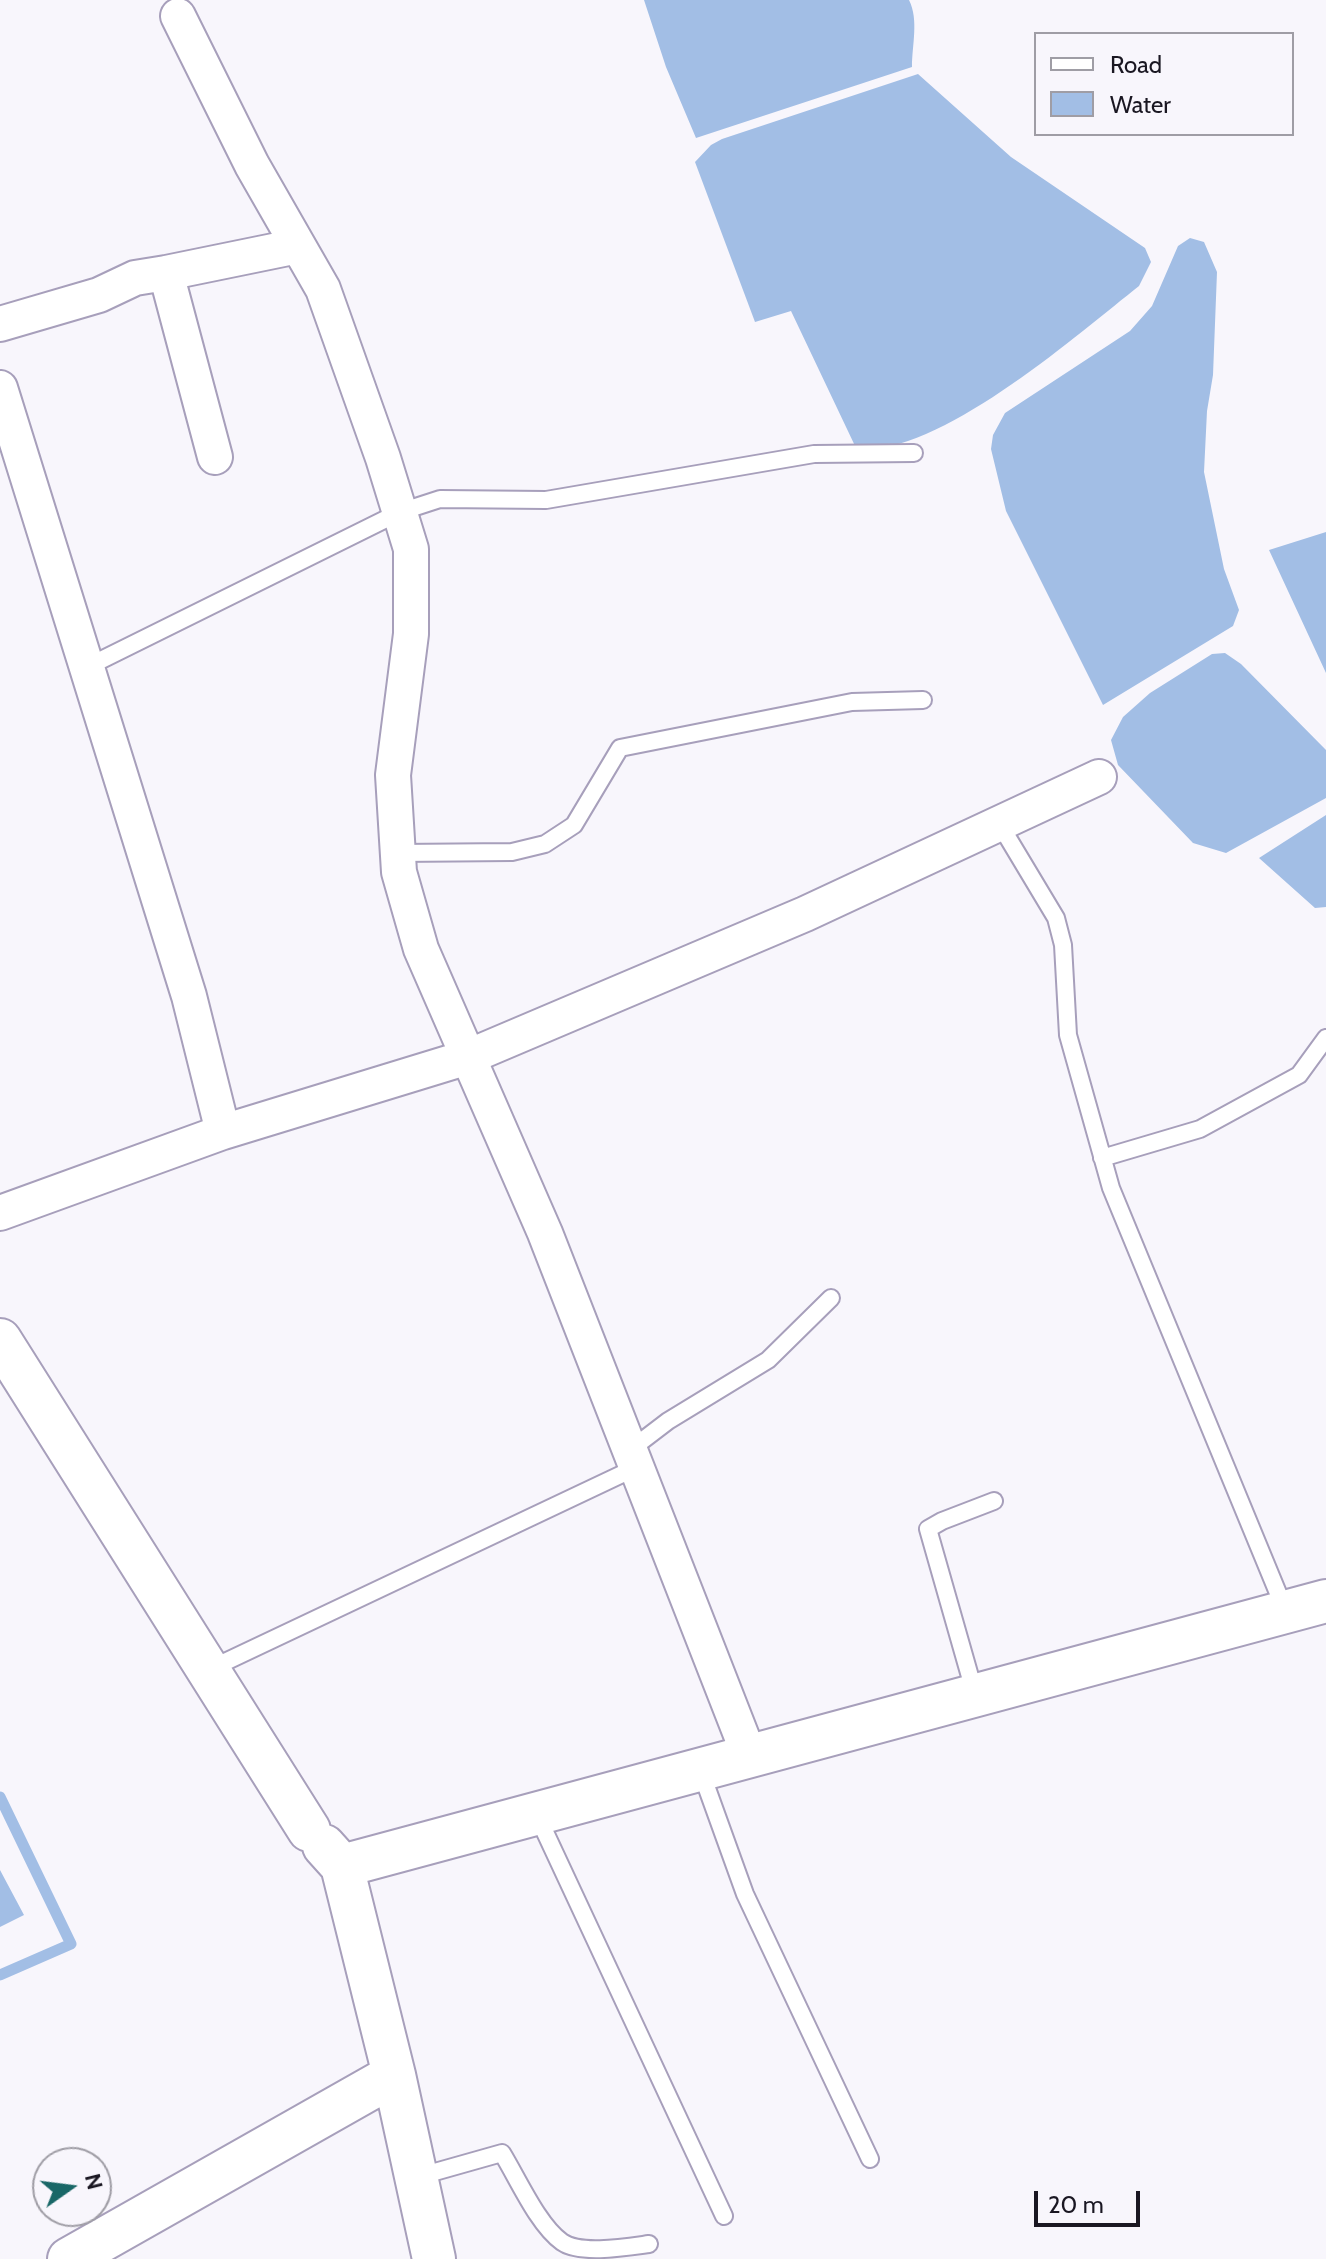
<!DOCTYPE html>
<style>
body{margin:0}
#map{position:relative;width:1326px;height:2259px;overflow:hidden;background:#f8f6fc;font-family:Cabin,sans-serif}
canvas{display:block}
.legend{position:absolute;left:1034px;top:32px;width:260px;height:104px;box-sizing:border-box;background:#f8f6fc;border:2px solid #9f9da5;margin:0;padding:10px 14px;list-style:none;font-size:24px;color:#1a1722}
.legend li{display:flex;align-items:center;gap:16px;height:40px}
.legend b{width:40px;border:2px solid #9f9da5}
.north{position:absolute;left:32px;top:2147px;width:80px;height:80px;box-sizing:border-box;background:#f8f6fc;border:2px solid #9f9da5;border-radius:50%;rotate:76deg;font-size:22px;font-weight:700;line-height:32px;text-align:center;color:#1a1722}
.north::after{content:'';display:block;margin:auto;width:28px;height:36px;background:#196767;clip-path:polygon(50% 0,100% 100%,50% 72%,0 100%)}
.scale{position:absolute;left:1034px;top:2191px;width:106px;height:36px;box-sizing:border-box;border:4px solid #1a1722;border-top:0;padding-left:10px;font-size:24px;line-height:28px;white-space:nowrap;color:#1a1722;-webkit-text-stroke:6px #f8f6fc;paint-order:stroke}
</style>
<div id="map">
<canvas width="1326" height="2259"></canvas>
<ul class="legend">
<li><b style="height:10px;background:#fff"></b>Road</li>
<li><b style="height:22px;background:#a2bee5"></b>Water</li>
</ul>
<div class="north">N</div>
<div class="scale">20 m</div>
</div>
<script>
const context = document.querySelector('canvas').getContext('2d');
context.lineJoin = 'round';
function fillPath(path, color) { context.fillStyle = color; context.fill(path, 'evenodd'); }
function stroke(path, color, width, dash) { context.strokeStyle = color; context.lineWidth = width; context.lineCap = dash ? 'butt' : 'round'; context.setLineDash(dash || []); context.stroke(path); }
fillPath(new Path2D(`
 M644 0H909C919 20 912 45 912 67L696 138 666 67Z
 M918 74 1011 157 1145 248 1151 262 1139 286C1078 334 935 460 856 448L791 311 755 322 695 162 711 145 722 139Z
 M1190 238 1204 242 1217 272 1213 375 1207 411 1204 472 1224 569 1239 610 1233 626 1103 705 1006 511 991 449 993 435 1005 413 1130 331 1152 306 1178 246Z
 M1326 532V673L1269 550Z
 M1225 653 1241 664 1326 750V798L1226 853 1193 843 1118 765 1111 740 1123 717 1150 693 1212 654Z
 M1326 815V907L1315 908 1259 858Z
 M0 1870 24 1915 0 1927Z`), '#a2bee5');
stroke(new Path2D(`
 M0 1797 71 1944 0 1975`), '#a2bee5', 11);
const service = new Path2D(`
 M87 667 400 512 440 499 546 500 814 454 914 453
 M999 823 1056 918 1063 945 1068 1035 1111 1188 1285 1610
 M398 853 512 852 545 844 574 825 620 748 852 702 923 700
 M1102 1158 1200 1129 1299 1075 1326 1038
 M630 1450 668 1421 768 1360 831 1298
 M208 1670 637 1467
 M975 1694 928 1529 942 1521 994 1501
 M700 1769 745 1894 870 2159
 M537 1815 724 2216
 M417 2177 502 2153C518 2179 538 2225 562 2242 580 2255 627 2247 649 2244`);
const minor = new Path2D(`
 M178 16 252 165 323 289 383 458 411 549V634L393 775 399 872 421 949 545 1233 749 1755
 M166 273 298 246
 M0 324 99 295 135 278 166 273 215 457
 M0 388 189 996 223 1132
 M0 1213 223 1132 468 1057 805 914 1099 777`);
const tertiary = new Path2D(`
 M0 1340 309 1830
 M324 1846 342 1866 394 2075 434 2259
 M342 1866 1326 1601
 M69 2259 394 2075`);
stroke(service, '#a79fbb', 20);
stroke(minor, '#a79fbb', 38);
stroke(tertiary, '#a79fbb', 46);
stroke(service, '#fff', 16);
stroke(minor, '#fff', 34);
stroke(tertiary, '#fff', 42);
</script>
